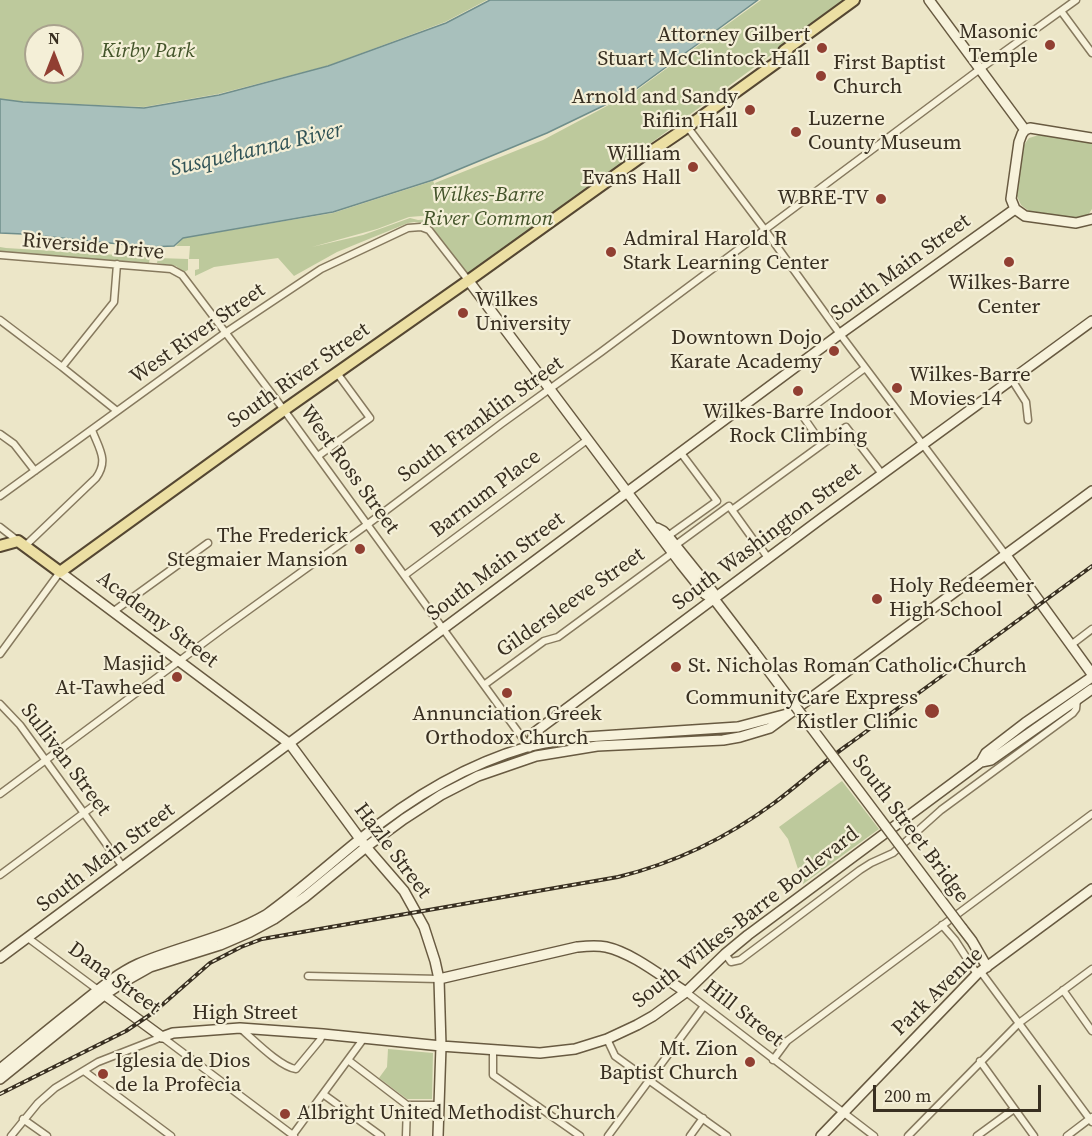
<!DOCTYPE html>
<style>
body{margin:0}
#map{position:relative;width:1092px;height:1136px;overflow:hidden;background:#ece6c8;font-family:"Source Serif 4",serif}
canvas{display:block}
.north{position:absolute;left:24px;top:24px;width:60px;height:60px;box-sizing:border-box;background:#f4efd7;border:2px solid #a9a28e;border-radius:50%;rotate:0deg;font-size:16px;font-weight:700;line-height:24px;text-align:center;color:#382f21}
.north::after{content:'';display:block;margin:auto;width:21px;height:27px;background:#913f32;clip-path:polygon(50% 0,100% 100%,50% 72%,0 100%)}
.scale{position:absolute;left:873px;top:1085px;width:168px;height:27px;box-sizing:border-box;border:3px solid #382f21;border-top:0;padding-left:8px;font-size:18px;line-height:21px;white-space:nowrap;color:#382f21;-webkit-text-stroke:4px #f4efd7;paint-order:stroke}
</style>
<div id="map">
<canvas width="1092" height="1136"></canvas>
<div class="north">N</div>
<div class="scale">200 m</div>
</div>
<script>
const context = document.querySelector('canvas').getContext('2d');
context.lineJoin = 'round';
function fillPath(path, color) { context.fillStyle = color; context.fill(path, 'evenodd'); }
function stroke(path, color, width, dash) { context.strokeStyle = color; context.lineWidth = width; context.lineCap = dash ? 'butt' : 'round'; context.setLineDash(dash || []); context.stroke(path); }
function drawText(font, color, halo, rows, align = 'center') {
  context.font = font + ' "Source Serif 4",serif'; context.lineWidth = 4.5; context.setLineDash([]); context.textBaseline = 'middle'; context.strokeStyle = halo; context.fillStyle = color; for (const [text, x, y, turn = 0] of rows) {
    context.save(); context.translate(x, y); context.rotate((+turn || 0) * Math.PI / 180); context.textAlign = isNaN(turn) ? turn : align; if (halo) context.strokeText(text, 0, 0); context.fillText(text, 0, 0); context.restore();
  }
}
fillPath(new Path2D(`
 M0 0H487L445 22 327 66 218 94 144 107 23 102 0 99ZM36 36H72V72H36Z
 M761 0H846L550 217 470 273 465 272 436 233 422 222 423 223 414 222 408 223 337 252 294 276 278 258 214 267 195 276V270L199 269V259H189L190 246H176L183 238 333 213 433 181 437 189 435 183 543 140 637 90ZM446 214V216L433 219 418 220 410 218 363 235 312 247 377 229 409 217Z
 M1039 135 1092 143V209L1088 215 1078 218 1029 211 1021 205 1017 196 1024 145 1029 138Z
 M0 247 6 248 150 257 149 263 6 252 0 251Z
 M158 258 188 259V270L184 272 176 266 157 263Z
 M842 781 879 829 803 884 788 839 779 827Z
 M388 1049 433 1053 432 1099H407L379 1078 387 1067Z`), '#bdc99c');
const water = new Path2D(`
 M490 0H758L632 92 547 133 433 180 333 212 183 238 174 246 148 247 23 234 0 233V99L23 102 144 108 219 95 328 66 446 23Z`);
fillPath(water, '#a8c0bc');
stroke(water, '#6f8e8b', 1.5);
const street = new Path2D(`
 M1061 11 1092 53
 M683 121 765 230 840 334 1005 554
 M0 255 171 269 182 275 284 410 529 747
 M0 320 62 367 117 411
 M62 367 114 302 117 264
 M1012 380 1026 402 1028 420
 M0 434 14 444 35 471
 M822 444 802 415 865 368
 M318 456 370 418 337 373
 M0 496 225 333 321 269 408 228 421 227 429 230 468 280
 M732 510 755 542 759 545 768 558
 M0 527 18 541
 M668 536 717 501 681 453
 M25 546 96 478C109 460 99 449 92 430
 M673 547 729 506 732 510 846 427 882 474
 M405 575 587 440
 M114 611 208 543
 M1071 645 1092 629
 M0 654 60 572
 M484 685 544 641 558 637 675 551
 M0 704 20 725 123 867
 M0 794 225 627 368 524 501 424 601 352 980 69 1076 0
 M0 875 96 804
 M942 925 955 940 977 974
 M28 938 98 990
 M725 954 731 962 740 960 860 870 871 863 893 853 941 810 1073 713 1076 709 1077 700
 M981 972 1092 1122
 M308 976 439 979
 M1063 990 1092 1031
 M686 992 874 1136
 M240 1028C253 1039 280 1067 296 1069L320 1040 323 1034
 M607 1039 615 1056 727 1136
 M493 1050V1075L580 1136
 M348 1060 407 1105H439
 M773 1060 787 1041 1092 814
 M980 1061 1034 1136
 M84 1071 171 1136
 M323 1094 381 1136
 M23 1119 47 1136
 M11 1136 38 1103 55 1088 98 1062 162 1037 294 1136
 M292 1136 364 1038
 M406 1136 407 1105
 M608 1136 704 1006
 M690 1136 703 1118
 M908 1136 1019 1023 1092 969
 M977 1136 1014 1109
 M1067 1136 1092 1117`);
const secondary = new Path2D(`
 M929 0 1025 130
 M1025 130 1022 134 1019 142 1011 199 1015 209 1025 216 1076 223 1092 219
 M1025 130 1030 128 1092 138
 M468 280 681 564 705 594 714 599
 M657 528 663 531 668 536 713 592 714 599 753 650
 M1005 554 1092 674
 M60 572 290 744 366 847 404 891 424 927 435 961 439 979 441 1046 438 1136
 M529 747 535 732 822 518 1092 321
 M981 762 986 753 1025 723 1092 677
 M962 928 972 941 987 967
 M0 958 840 334 1015 209
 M439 979 577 947C587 946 596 945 606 947 633 953 662 977 686 992
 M98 990 162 1037 173 1033 240 1028 323 1034 441 1046 540 1053 575 1049 607 1039 637 1025 653 1016 686 992 725 954 748 935 981 762 991 760 1092 689
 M0 1069C26 1048 52 1026 78 1006 97 991 116 974 138 964 180 946 226 938 266 915 298 892 328 865 359 840 409 799 465 765 527 747 546 742 567 740 586 737L738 727 787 714
 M0 1079 104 995 127 980 150 967 220 945 250 932 274 919 305 897 366 847 404 819 441 795 478 776 536 756 597 746 723 740 740 737 770 728 1092 491
 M821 1136 977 974 1092 889`);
const primary = new Path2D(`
 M784 51 854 0
 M0 546 18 541 60 572 284 410 472 278 645 154 652 151 683 130 780 60 788 49`);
stroke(street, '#86795e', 9);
stroke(secondary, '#685a41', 12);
stroke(primary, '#554732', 14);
stroke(street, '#f7f2db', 6);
stroke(secondary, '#f7f2db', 9);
stroke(primary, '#ecdfa3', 10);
const rail = new Path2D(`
 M0 1094 126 1031 154 1012 210 963 241 947 262 939 618 877C675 863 728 837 774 803 800 784 823 762 849 744 930 685 1011 625 1092 566`);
stroke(rail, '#382f21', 4);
stroke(rail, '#f4efd7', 1.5, [4.5]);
const secondaryBridge = new Path2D(`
 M753 650 962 928`);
stroke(secondaryBridge, '#685a41', 12, []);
stroke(secondaryBridge, '#f7f2db', 9);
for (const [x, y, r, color] of [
 [1050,45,6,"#913f32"],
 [822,48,6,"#913f32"],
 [821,76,6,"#913f32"],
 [750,110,6,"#913f32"],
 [796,132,6,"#913f32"],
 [693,167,6,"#913f32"],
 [881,199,6,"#913f32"],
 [611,252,6,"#913f32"],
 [1009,262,6,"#913f32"],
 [463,313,6,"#913f32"],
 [834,351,6,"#913f32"],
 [897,388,6,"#913f32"],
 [798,391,6,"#913f32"],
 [360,549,6,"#913f32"],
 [877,599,6,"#913f32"],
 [676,667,6,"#913f32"],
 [177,677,6,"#913f32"],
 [507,693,6,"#913f32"],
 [932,711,8,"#913f32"],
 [750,1062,6,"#913f32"],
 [103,1074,6,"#913f32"],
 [285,1114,6,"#913f32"]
]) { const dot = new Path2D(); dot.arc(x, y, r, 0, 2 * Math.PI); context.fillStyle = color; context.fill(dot); stroke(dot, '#f4efd7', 2); }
drawText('21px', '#382f21', '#f4efd7', [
 ["Masonic",1038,33],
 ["Temple",1038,57],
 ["Attorney Gilbert",810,36],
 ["Stuart McClintock Hall",810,60],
 ["First Baptist",833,64,"left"],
 ["Church",833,88,"left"],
 ["Arnold and Sandy",738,98],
 ["Riflin Hall",738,122],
 ["Luzerne",808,120,"left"],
 ["County Museum",808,144,"left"],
 ["William",681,155],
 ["Evans Hall",681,179],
 ["WBRE-TV",869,199],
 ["Admiral Harold R",623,240,"left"],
 ["Stark Learning Center",623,264,"left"],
 ["Wilkes-Barre",1009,284,"center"],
 ["Center",1009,308,"center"],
 ["Wilkes",475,301,"left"],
 ["University",475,325,"left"],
 ["Downtown Dojo",822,339],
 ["Karate Academy",822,363],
 ["Wilkes-Barre",909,376,"left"],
 ["Movies 14",909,400,"left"],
 ["Wilkes-Barre Indoor",798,413,"center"],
 ["Rock Climbing",798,437,"center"],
 ["The Frederick",348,537],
 ["Stegmaier Mansion",348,561],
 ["Holy Redeemer",889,587,"left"],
 ["High School",889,611,"left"],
 ["Masjid",165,665],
 ["At-Tawheed",165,689],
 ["St. Nicholas Roman Catholic Church",688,667,"left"],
 ["CommunityCare Express",918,699],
 ["Kistler Clinic",918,723],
 ["Annunciation Greek",507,715,"center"],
 ["Orthodox Church",507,739,"center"],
 ["Mt. Zion",738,1050],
 ["Baptist Church",738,1074],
 ["Iglesia de Dios",115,1062,"left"],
 ["de la Profecia",115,1086,"left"],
 ["Albright United Methodist Church",297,1114,"left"]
], 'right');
drawText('italic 21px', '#425329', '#f4efd7', [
 ["Kirby Park",148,52],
 ["Wilkes-Barre",488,196],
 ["River Common",488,220]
]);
drawText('21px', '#382f21', '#f4efd7', [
 ["Riverside Drive",93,247,5],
 ["South Main Street",901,268,-36],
 ["West River Street",198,334,-35],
 ["South River Street",299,376,-35],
 ["South Franklin Street",481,420,-36],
 ["West Ross Street",349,470,54],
 ["Barnum Place",486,494,-37],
 ["South Washington Street",767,537,-37],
 ["South Main Street",496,567,-37],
 ["Gildersleeve Street",571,603,-35],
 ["Academy Street",157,620,37],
 ["Sullivan Street",65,760,53],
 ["South Street Bridge",910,829,53],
 ["Hazle Street",392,851,53],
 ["South Main Street",106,858,-37],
 ["South Wilkes-Barre Boulevard",746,918,-38],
 ["Dana Street",114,979,36],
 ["Park Avenue",938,992,-44],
 ["High Street",245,1014],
 ["Hill Street",743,1014,38]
]);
drawText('italic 22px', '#315356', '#f4efd7', [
 ["Susquehanna River",257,150,-13]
]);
</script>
